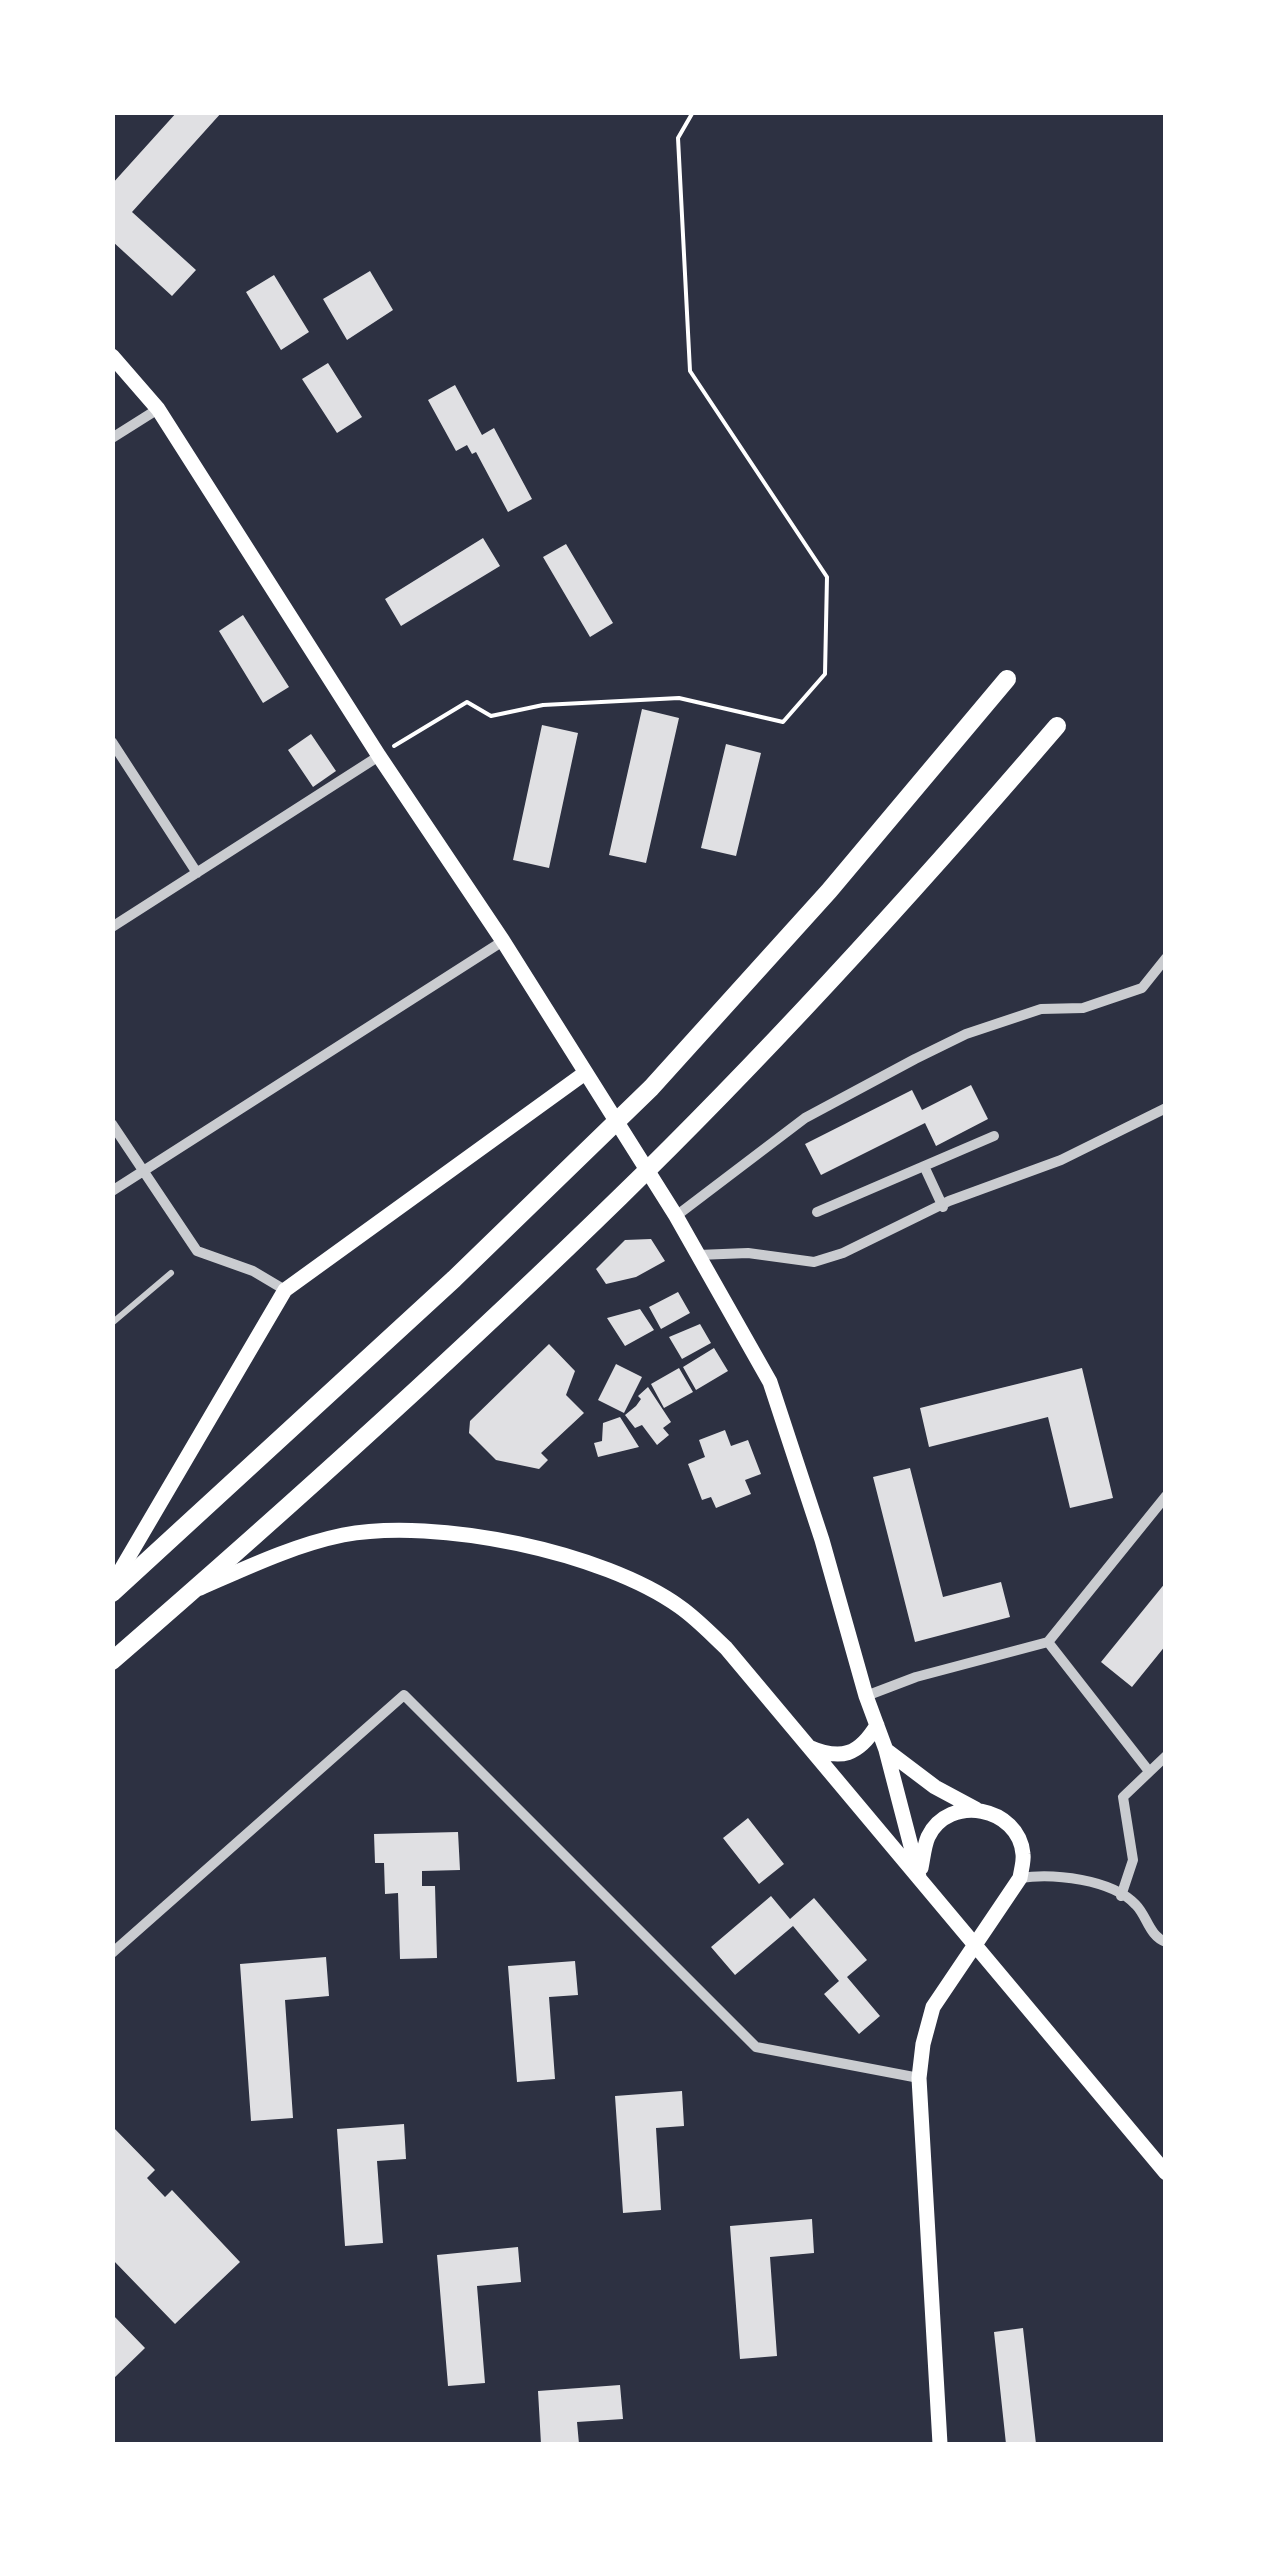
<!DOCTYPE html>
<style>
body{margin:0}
#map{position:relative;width:1278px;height:2557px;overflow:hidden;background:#2d3142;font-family:Karla,sans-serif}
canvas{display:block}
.frame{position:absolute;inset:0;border:115px solid #fff;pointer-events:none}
</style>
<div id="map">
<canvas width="1278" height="2557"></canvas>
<div class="frame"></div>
</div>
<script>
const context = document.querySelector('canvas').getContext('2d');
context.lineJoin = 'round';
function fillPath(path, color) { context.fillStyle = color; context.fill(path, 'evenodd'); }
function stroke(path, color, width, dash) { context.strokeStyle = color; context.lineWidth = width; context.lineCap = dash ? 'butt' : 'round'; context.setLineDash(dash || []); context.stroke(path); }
fillPath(new Path2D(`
 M177 112H222L132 212 196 270 172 296 112 241V184Z
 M370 271 393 310 347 340 323 299Z
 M274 275 309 332 281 350 246 292Z
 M328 363 362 417 337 433 302 379Z
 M455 385 482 435 494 428 532 499 508 512 476 452 472 454 467 445 456 451 428 400Z
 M483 538 500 566 401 626 385 599Z
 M566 544 613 623 590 637 543 557Z
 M243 615 289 687 263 703 219 631Z
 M642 709 679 718 646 863 609 855Z
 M542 725 578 733 549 868 513 860Z
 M311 734 336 771 313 787 288 750Z
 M726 744 761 753 736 856 701 848Z
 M971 1085 988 1119 936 1146 925 1123 821 1175 805 1144 912 1090 922 1110Z
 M651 1239 665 1261 636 1277 606 1284 596 1269 625 1240Z
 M678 1292 690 1313 661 1329 649 1307Z
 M640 1309 654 1330 625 1346 607 1318Z
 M700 1324 711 1343 682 1359 669 1337Z
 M549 1344 575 1371 566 1395 584 1413 541 1453 548 1460 539 1469 496 1460 469 1433 470 1421Z
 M714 1348 728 1371 696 1390 683 1367Z
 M616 1364 642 1377 624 1413 598 1400Z
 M679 1368 693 1392 664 1408 651 1384Z
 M1082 1368 1113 1498 1070 1508 1048 1417 929 1447 920 1408Z
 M648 1387 671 1422 663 1428 669 1435 657 1445 642 1425 635 1428 625 1415 636 1406 641 1399 638 1396Z
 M620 1417 639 1447 598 1457 594 1443 602 1441 603 1423Z
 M725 1430 731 1446 748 1440 761 1474 745 1480 751 1494 716 1508 711 1497 702 1500 688 1464 705 1457 699 1440Z
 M910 1468 943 1597 1001 1582 1010 1617 915 1642 873 1477Z
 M1166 1582V1645L1132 1687 1101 1662Z
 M748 1818 784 1864 759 1884 723 1838Z
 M458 1832 460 1870 422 1871V1886H435L437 1958 400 1959 398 1893 385 1894 384 1863H375L374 1834Z
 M771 1896 790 1919 814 1898 867 1960 847 1977 880 2016 859 2034 824 1994 839 1981 793 1926 735 1975 711 1947Z
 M326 1957 329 1996 285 2000 293 2118 251 2121 240 1964Z
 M575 1961 578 1995 549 1997 555 2079 517 2082 508 1966Z
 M682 2091 684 2126 656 2128 661 2210 623 2213 615 2096Z
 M404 2124 406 2159 377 2161 383 2243 345 2246 337 2129Z
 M112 2126 155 2170 147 2178 165 2197 172 2190 240 2262 175 2324 112 2259Z
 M812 2219 814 2253 770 2257 777 2356 740 2359 730 2226Z
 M518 2247 521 2282 477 2286 485 2383 448 2386 437 2255Z
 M112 2314 145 2348 112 2380Z
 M1023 2328 1036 2444H1006L994 2332Z
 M620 2385 623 2419 577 2422 579 2444H541L538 2391Z`), '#e0e0e3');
stroke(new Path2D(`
 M394 746 467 702 491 716 543 705 679 698 783 722 825 674 827 577 690 371 678 138 693 112`), '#fff', 4);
stroke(new Path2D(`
 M112 1323 171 1273`), '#caccd0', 6);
stroke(new Path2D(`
 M112 438 158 409
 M112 742 197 873
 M112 927 379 756
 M112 1124 197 1251 253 1271 285 1290
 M924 1166 943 1207
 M112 1191 503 941
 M817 1212 994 1136
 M676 1216 805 1118 915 1059 966 1034 1041 1009 1083 1008 1142 988 1166 958
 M698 1255 748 1253 814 1262 843 1253 949 1201 1061 1160 1166 1108
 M1048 1642 1148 1770
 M866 1696 916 1677 1048 1642 1166 1496
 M1020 1878C1053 1873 1112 1879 1136 1905 1147 1916 1149 1936 1166 1942
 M1121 1896 1133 1860 1123 1797 1166 1756
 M112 1953 404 1695 756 2047 919 2078`), '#caccd0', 10);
stroke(new Path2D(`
 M112 356 158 409 379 756 503 941 676 1216 770 1382 822 1540 866 1696 886 1750 919 1877
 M112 1585 285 1290 585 1073
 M200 1588C246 1568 294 1545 343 1535 436 1517 604 1552 680 1607 697 1619 711 1634 726 1648L1166 2173
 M809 1747C841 1761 859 1755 877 1725
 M886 1750 935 1787 976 1809
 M921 1868C923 1859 924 1846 928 1837 949 1793 1019 1807 1023 1854 1024 1861 1021 1871 1020 1878L933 2007 923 2044 919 2078 940 2444`), '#fff', 15);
stroke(new Path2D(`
 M112 1593 454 1279 651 1088 829 891 1007 679
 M112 1661C285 1511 456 1357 620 1197 773 1048 918 888 1057 726`), '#fff', 18);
</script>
